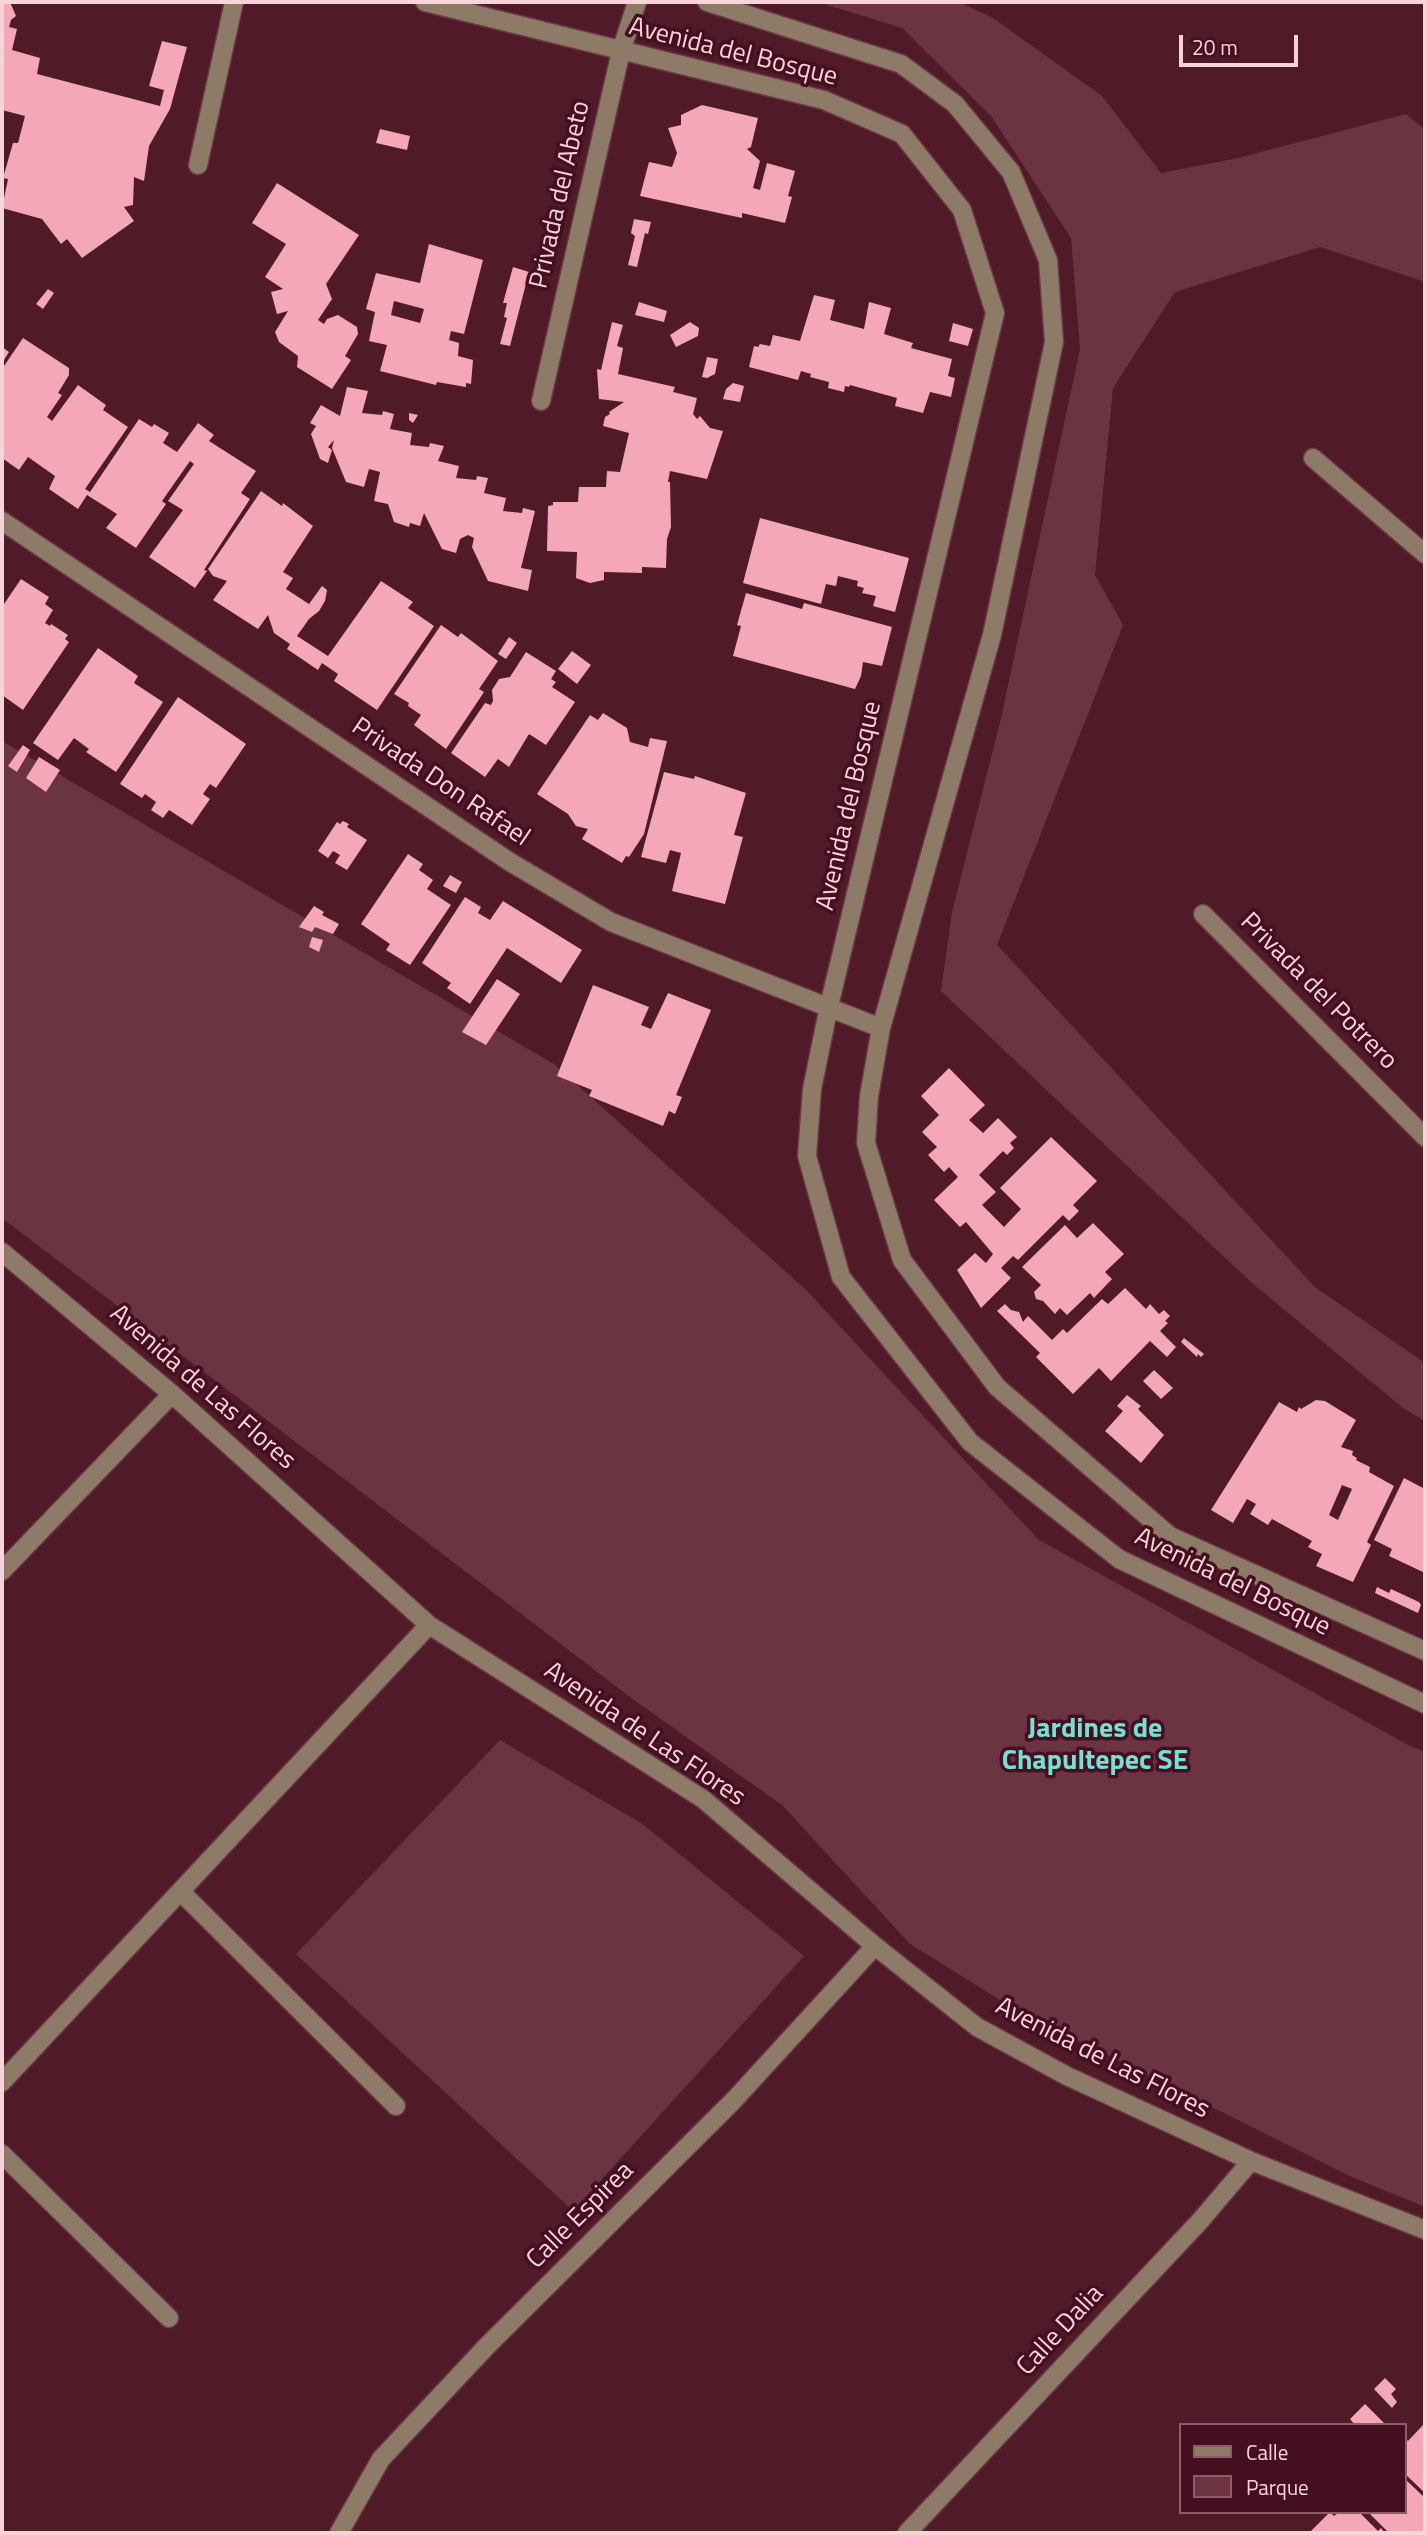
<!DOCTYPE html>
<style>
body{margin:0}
#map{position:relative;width:1427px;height:2535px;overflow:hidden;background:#501a29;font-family:"Titillium Web",sans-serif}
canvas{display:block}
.frame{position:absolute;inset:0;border:4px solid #f8d4da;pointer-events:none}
.legend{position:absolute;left:1179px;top:2423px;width:228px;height:91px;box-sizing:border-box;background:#440f20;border:2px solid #8c5e6a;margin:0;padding:9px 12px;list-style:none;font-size:21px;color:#f8d4da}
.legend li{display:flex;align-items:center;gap:14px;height:35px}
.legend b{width:35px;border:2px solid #8c5e6a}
.scale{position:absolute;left:1179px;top:35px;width:119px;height:32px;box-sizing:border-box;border:4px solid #f8d4da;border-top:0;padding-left:9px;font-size:21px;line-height:24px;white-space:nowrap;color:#f8d4da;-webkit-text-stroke:5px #440f20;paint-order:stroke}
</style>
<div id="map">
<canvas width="1427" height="2535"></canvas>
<div class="frame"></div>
<ul class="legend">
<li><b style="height:9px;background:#8d7a67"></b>Calle</li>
<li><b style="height:19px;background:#6c3342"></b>Parque</li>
</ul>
<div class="scale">20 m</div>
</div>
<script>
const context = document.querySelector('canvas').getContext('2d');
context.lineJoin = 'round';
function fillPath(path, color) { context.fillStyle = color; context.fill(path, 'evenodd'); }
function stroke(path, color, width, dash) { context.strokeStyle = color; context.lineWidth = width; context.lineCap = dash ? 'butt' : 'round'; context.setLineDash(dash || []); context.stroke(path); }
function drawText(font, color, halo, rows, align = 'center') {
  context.font = font + ' "Titillium Web",sans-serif'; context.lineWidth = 7; context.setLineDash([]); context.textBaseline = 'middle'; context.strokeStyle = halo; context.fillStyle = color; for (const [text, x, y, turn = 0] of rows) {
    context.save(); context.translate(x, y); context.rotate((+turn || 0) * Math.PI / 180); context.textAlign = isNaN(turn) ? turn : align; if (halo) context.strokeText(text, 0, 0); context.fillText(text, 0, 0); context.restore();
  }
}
fillPath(new Path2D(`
 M818 2H959L993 18 1102 96 1161 173 1238 158 1406 114 1425 130V282L1320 247 1175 292 1113 388 1095 575 1123 625 997 945 1315 1287 1425 1363V1421L1403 1408 1253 1284 941 991 952 912 1001 718 1080 349 1071 238 991 116 902 28Z
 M2 741 554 1064 805 1289 1039 1540 1410 1746 1425 1752V2207L1352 2177 1013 2008 910 1944 782 1805 634 1700 2 1218Z
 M500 1740 644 1825 804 1956 573 2211 296 1954Z`), '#6c3342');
fillPath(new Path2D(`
 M2 2H10L16 16 11 20 9 27 17 29 12 50 40 58 37 74 160 106 164 90 149 86 162 41 187 47 170 109 149 146 144 181 134 177 133 205 124 207 134 221 82 258 67 239 61 244 42 219 2 208 8 179 3 178 13 143H18L25 116 2 110Z
 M702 105 758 118 751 147 747 149 760 161 753 188 760 190 767 163 795 171 788 196 792 197 785 223 742 213V218L640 196 649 162 672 167 677 153 668 128 681 125V115Z
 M380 129 410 136 407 150 376 143Z
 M277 183 359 235 326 284 332 299 318 320 324 324 327 319 338 315 357 327 358 334 345 356 351 360 332 389 297 367 298 356 279 342 275 332 288 311 277 314 271 292 283 289 265 277 286 244 252 223Z
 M634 219 651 222 648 234 645 233 637 267 628 265 635 236 631 233Z
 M429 244 483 260 464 334 451 331 449 340 459 343 458 356 473 360 471 384 466 383V387L437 382 436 385 380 371 387 345 369 341 375 312 366 309 376 273 420 283ZM394 301 424 309 420 323 391 315Z
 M513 267 529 272 510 346 500 344 507 318 504 317 507 303H503Z
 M48 289 54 293 43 309 36 304Z
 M814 295 835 300 830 320 864 329 869 302 891 308 884 334 913 343 911 348 952 359 948 376 955 378 951 397 930 392 923 413 895 406 897 398 850 385 849 387 845 386 844 392 828 388 829 382 810 377 811 374 801 371 798 380 749 367 754 346 758 347 760 344 770 346 773 335 800 341Z
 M639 302 667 311 664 322 635 315Z
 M612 322 623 325 617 346 623 348 618 374 675 387 673 392 697 398 693 414 697 419 700 416 710 428 723 431 707 479 670 471 668 482H670L671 527 667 539 666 568 642 567V573L604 572V580L590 583 576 578 577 552 547 551 548 506 553 505V502H578L579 487H606L607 471 620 472 629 433 603 426 605 417 610 414 609 412 624 402 599 399 597 369 601 370Z
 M690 322 699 328 698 336 676 347 670 335Z
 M953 323 973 329 968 346 949 341Z
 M23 338 69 368V375L58 393 62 395 47 417 52 421 78 385 106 405 103 410 128 427 85 489 90 492 139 419 152 427 154 424 169 433 163 443 177 452 198 423 214 435 209 441 256 471 241 493 250 499 204 570 207 571 195 588 149 557 183 510 168 501 194 464 190 461 162 501 166 504 136 548 106 528 117 514 87 495 78 509 49 489 55 476 28 457 19 470 2 458V369Z
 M2 347 9 352 2 363Z
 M707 357 718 359 715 374 707 378 702 377Z
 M733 383 744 386 740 402 723 399 726 389Z
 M347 387 368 391 362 413 382 415 383 411 394 414 390 429 412 433 410 445 429 447 430 443 444 446 438 461 459 466 456 478 476 480 477 476 488 478 484 493 506 498 503 511 522 513 523 508 535 511 521 568 532 570 528 591 488 581 472 547 474 538 468 535 460 539 456 553 442 549 424 513 420 526 410 523 409 527 394 522 388 504 374 501 380 472 369 469 364 487 346 482 332 448 334 440 328 447 332 450 328 463 320 459 311 434 316 426 310 423 321 405 340 416Z
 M409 413 418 415 413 423 409 420Z
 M261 491 282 506 283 503 313 526 283 572 293 578 286 589 309 604 322 586 327 590 325 601 319 611 309 619 297 636 328 656 381 581 413 602 408 608 434 626 377 710 334 681 338 674 322 663 318 670 287 649 290 644 274 633 268 615 258 629 213 600 227 581 213 576 208 569Z
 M760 518 909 558 895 612 873 606 876 596 862 593 864 588 857 586 858 581 838 576 836 586 826 584 821 604 743 583Z
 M21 579 49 597 45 604 53 610 45 623 50 626 51 624 68 635 65 639 69 642 23 710 2 695V607Z
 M746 593 802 609 804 603 892 627 882 666 863 662 861 676 855 689 733 656 741 626 737 625Z
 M441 625 458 637 461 633 498 661 479 689 484 692 446 749 414 725 421 715 408 706 409 703 394 694Z
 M509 637 517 643 506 659 498 654Z
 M98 648 138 676 134 683 163 702 116 772 86 752 89 749 74 738 58 760 33 743Z
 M572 651 591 665 577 684 558 669Z
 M526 652 556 671 551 679 556 682 552 687 575 702 546 745 529 734 509 767 498 759 485 777 451 753 485 703 491 705 493 701 492 690 499 679 510 677Z
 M178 697 246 744 216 788 210 784 203 794 210 799 192 825 169 810 163 818 151 810 156 802 145 794 142 798 120 784Z
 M603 713 627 728 630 742 648 747 650 738 667 741 644 834 629 857 626 856 622 863 582 839 588 829 576 826 568 814 537 794 590 715 598 720Z
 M23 745 30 750 17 772 8 766Z
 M39 757 60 770 46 792 26 778Z
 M664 772 694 779 695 776 746 793 734 835 743 837 725 904 672 891 681 853 670 850 666 863 641 857Z
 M343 821 349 824 347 827 367 840 347 870 335 863 340 855 333 851 328 858 318 851 337 822 340 824Z
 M408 854 423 864 419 870 433 880 427 889 451 905 410 965 386 950 390 944 361 924Z
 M450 875 462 882 456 893 443 886Z
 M465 897 481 907 478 913 490 920 503 901 582 950 561 983 507 948 470 1004 447 988 451 983 422 963Z
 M314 906 324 912 322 915 339 924 333 934 315 927 312 932 299 927Z
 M312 937 323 940 319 952 309 947Z
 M497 979 520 994 486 1045 462 1032Z
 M593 985 649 1007 641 1025 651 1029 668 993 711 1010 676 1095 682 1097 675 1114 669 1111 663 1126 589 1096 592 1090 557 1076Z
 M949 1068 985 1105 969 1120 983 1133 998 1118 1017 1137 1010 1143 1014 1148 1007 1155 1003 1151 979 1175 996 1192 982 1205 1004 1227 1021 1209 1000 1188 1051 1137 1097 1181 1073 1205 1079 1211 1069 1221 1063 1215 1018 1260 1013 1256 1001 1268 1011 1278 981 1308 957 1270 975 1253 986 1263 993 1254 966 1222 960 1227 934 1200 958 1177 949 1167 944 1172 928 1155 937 1147 922 1132 939 1115 921 1096Z
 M1093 1223 1124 1254 1105 1272 1112 1279 1094 1298 1090 1293 1067 1315 1060 1308 1055 1314 1043 1301 1036 1299 1034 1292 1041 1285 1022 1267 1065 1225 1077 1238Z
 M1125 1288 1146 1309 1150 1304 1159 1314 1164 1310 1170 1316 1165 1321 1168 1323 1160 1331 1176 1347 1167 1357 1150 1341 1111 1381 1099 1368 1073 1394 1036 1357 1040 1353 997 1311 1005 1304 1011 1310 1019 1312 1023 1322 1028 1316 1052 1340 1063 1329 1067 1333 1102 1299 1108 1304Z
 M1184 1338 1204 1354 1201 1357 1198 1354 1197 1357 1181 1342Z
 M1154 1370 1173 1388 1161 1399 1143 1381Z
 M1127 1395 1141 1406 1138 1409 1164 1435 1141 1463 1105 1431 1123 1411 1117 1406Z
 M1316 1400 1325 1401 1356 1420 1341 1447 1353 1451 1352 1455 1357 1458 1356 1460 1370 1467 1369 1472 1394 1486 1367 1542 1371 1545 1353 1582 1316 1566 1322 1554 1308 1547 1312 1541 1272 1519 1268 1525 1250 1514 1256 1504 1247 1499 1233 1523 1211 1510 1279 1402 1297 1412 1299 1407 1301 1409ZM1342 1485 1352 1489 1338 1520 1329 1515Z
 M1404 1478 1425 1489V1573L1389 1556 1392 1549 1374 1540Z
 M1377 1587 1389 1593 1391 1589 1419 1602 1421 1605 1418 1613 1375 1593Z
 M1385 2378 1396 2389 1391 2394 1397 2402 1392 2408 1374 2389Z
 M1365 2404 1386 2425H1355L1350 2419Z
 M1423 2425 1425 2427V2493L1404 2473V2437L1408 2441Z
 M1404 2478 1425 2498V2533H1389L1368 2512H1404Z
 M1330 2512 1334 2516 1339 2512H1359L1378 2531 1381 2528 1385 2533H1313L1311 2531Z`), '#f3a7b7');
const minor = new Path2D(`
 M425 2 824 100 902 134 962 210 995 313 829 1006 812 1089 807 1156 841 1277 970 1442 1119 1559 1425 1704
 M707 2 901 64 955 104 1011 172 1048 260 1054 342 992 635 881 1028 869 1096 866 1143 902 1260 997 1387 1170 1536 1425 1651
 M198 165 234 2
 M541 401 621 51 637 2
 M1313 458 1425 554
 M2 521 510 862 611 922 881 1028
 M1203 914 1425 1137
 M2 1252 172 1394 429 1625 703 1799 875 1946 977 2027 1067 2076 1251 2161 1425 2230
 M2 1571 172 1394
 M181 1892 396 2106
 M2 2082 429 1625
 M2 2154 169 2318
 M339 2533 381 2459 486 2347 734 2100 875 1946
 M907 2533 1200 2221 1251 2161`);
stroke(minor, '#6b3845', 21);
stroke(minor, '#8d7a67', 18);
drawText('26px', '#f8d4da', '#440f20', [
 ["Avenida del Bosque",733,53,14],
 ["Privada del Abeto",561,195,-77],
 ["Privada Don Rafael",440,783,34],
 ["Avenida del Bosque",850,806,-77],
 ["Privada del Potrero",1318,992,45],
 ["Avenida de Las Flores",202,1388,41],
 ["Avenida del Bosque",1232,1583,26],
 ["Avenida de Las Flores",644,1735,34],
 ["Avenida de Las Flores",1102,2059,27],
 ["Calle Espirea",581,2216,-45],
 ["Calle Dalia",1061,2331,-47]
]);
drawText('bold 28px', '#76e0d3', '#440f20', [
 ["Jardines de",1095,1730],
 ["Chapultepec SE",1095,1762]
]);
</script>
